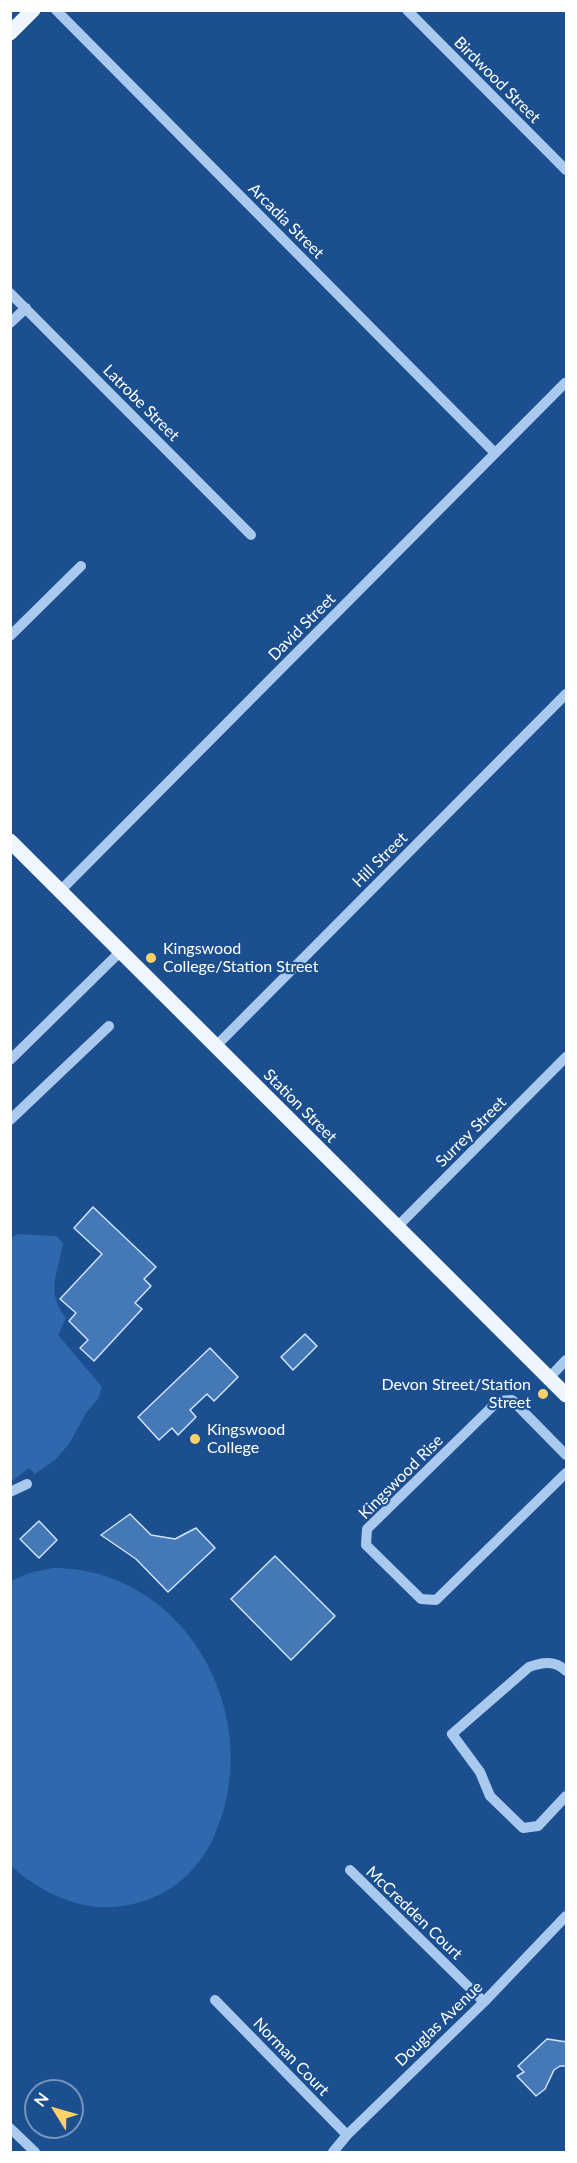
<!DOCTYPE html>
<style>
body{margin:0}
#map{position:relative;width:577px;height:2163px;overflow:hidden;background:#1b4f8f;font-family:Lato,sans-serif}
canvas{display:block}
.frame{position:absolute;inset:0;border:12px solid #fff;pointer-events:none}
.north{position:absolute;left:24px;top:2079px;width:60px;height:60px;box-sizing:border-box;background:#1b4f8f;border:2px solid #7695bc;border-radius:50%;rotate:307deg;font-size:16px;font-weight:700;line-height:24px;text-align:center;color:#fff}
.north::after{content:'';display:block;margin:auto;width:21px;height:27px;background:#ffd166;clip-path:polygon(50% 0,100% 100%,50% 72%,0 100%)}
</style>
<div id="map">
<canvas width="577" height="2163"></canvas>
<div class="frame"></div>
<div class="north">N</div>
</div>
<script>
const context = document.querySelector('canvas').getContext('2d');
context.lineJoin = 'round';
function fillPath(path, color) { context.fillStyle = color; context.fill(path, 'evenodd'); }
function stroke(path, color, width, dash) { context.strokeStyle = color; context.lineWidth = width; context.lineCap = dash ? 'butt' : 'round'; context.setLineDash(dash || []); context.stroke(path); }
function drawText(font, color, halo, rows, align = 'center') {
  context.font = font + ' Lato,sans-serif'; context.lineWidth = 4.5; context.setLineDash([]); context.textBaseline = 'middle'; context.strokeStyle = halo; context.fillStyle = color; for (const [text, x, y, turn = 0] of rows) {
    context.save(); context.translate(x, y); context.rotate((+turn || 0) * Math.PI / 180); context.textAlign = isNaN(turn) ? turn : align; if (halo) context.strokeText(text, 0, 0); context.fillText(text, 0, 0); context.restore();
  }
}
fillPath(new Path2D(`
 M18 1234 57 1236 63 1244C58 1273 45 1292 66 1318L58 1335 102 1387 98 1399 86 1413 69 1444 56 1459 35 1474 29 1468 11 1482 10 1238Z
 M53 1568C188 1568 269 1721 213 1839 195 1876 164 1900 122 1906 82 1913 40 1892 11 1866V1581L29 1573Z`), '#2e69ad');
const building = new Path2D(`
 M93 1207 156 1267 144 1279 151 1286 135 1303 142 1309 94 1361 80 1348 88 1340 69 1321 76 1313 60 1299 102 1254 74 1228Z
 M305 1334 317 1346 293 1370 281 1357Z
 M210 1348 238 1377 214 1401 207 1394 190 1410 196 1417 178 1435 172 1428 159 1440 138 1417Z
 M130 1514 151 1535 175 1539 196 1528 215 1548 168 1592 136 1559 101 1535Z
 M39 1521 57 1540 39 1558 20 1539Z
 M275 1556 335 1616 291 1660 231 1599Z
 M547 2039 567 2042V2066H560L554 2070 545 2089 536 2096 517 2076 524 2072 518 2066Z`);
fillPath(building, '#4478b7');
stroke(building, '#cfe3fa', 1.5);
stroke(new Path2D(`
 M56 10 495 453
 M407 10 566 170
 M10 293 251 535
 M10 323 26 308
 M10 636 81 566
 M60 891 565 383
 M215 1047 566 694
 M10 1060 120 952
 M10 1120 109 1026
 M397 1227 566 1057
 M549 1378 566 1360
 M566 1455 512 1400 498 1401 367 1529 366 1545 421 1599 436 1600 566 1473
 M10 1492 27 1484
 M566 1671C555 1660 543 1662 529 1667L452 1734 480 1772 490 1796 523 1828 538 1826 566 1796
 M350 1870 484 2002
 M215 2000 347 2135
 M10 2128 35 2152
 M333 2152 347 2135 484 2002 566 1916`), '#a9c9ee', 10);
stroke(new Path2D(`
 M10 33 33 10
 M10 841 566 1395`), '#f0f6ff', 15);
for (const [x, y, r, color] of [
 [151,958,6,"#ffd166"],
 [543,1394,6,"#ffd166"],
 [195,1439,6,"#ffd166"]
]) { const dot = new Path2D(); dot.arc(x, y, r, 0, 2 * Math.PI); context.fillStyle = color; context.fill(dot); stroke(dot, '#1b4f8f', 2); }
drawText('16px', '#fff', '#1b4f8f', [
 ["Birdwood Street",497,80,45],
 ["Arcadia Street",286,221,45],
 ["Latrobe Street",141,403,45],
 ["David Street",302,627,-45],
 ["Hill Street",380,860,-45],
 ["Station Street",300,1106,45],
 ["Surrey Street",471,1132,-45],
 ["Kingswood Rise",401,1477,-45],
 ["McCredden Court",414,1913,44],
 ["Douglas Avenue",439,2024,-44],
 ["Norman Court",291,2057,46]
]);
drawText('16px', '#fff', '#1b4f8f', [
 ["Kingswood",163,949],
 ["College/Station Street",163,967],
 ["Devon Street/Station",531,1385,"right"],
 ["Street",531,1403,"right"],
 ["Kingswood",207,1430],
 ["College",207,1448]
], 'left');
</script>
